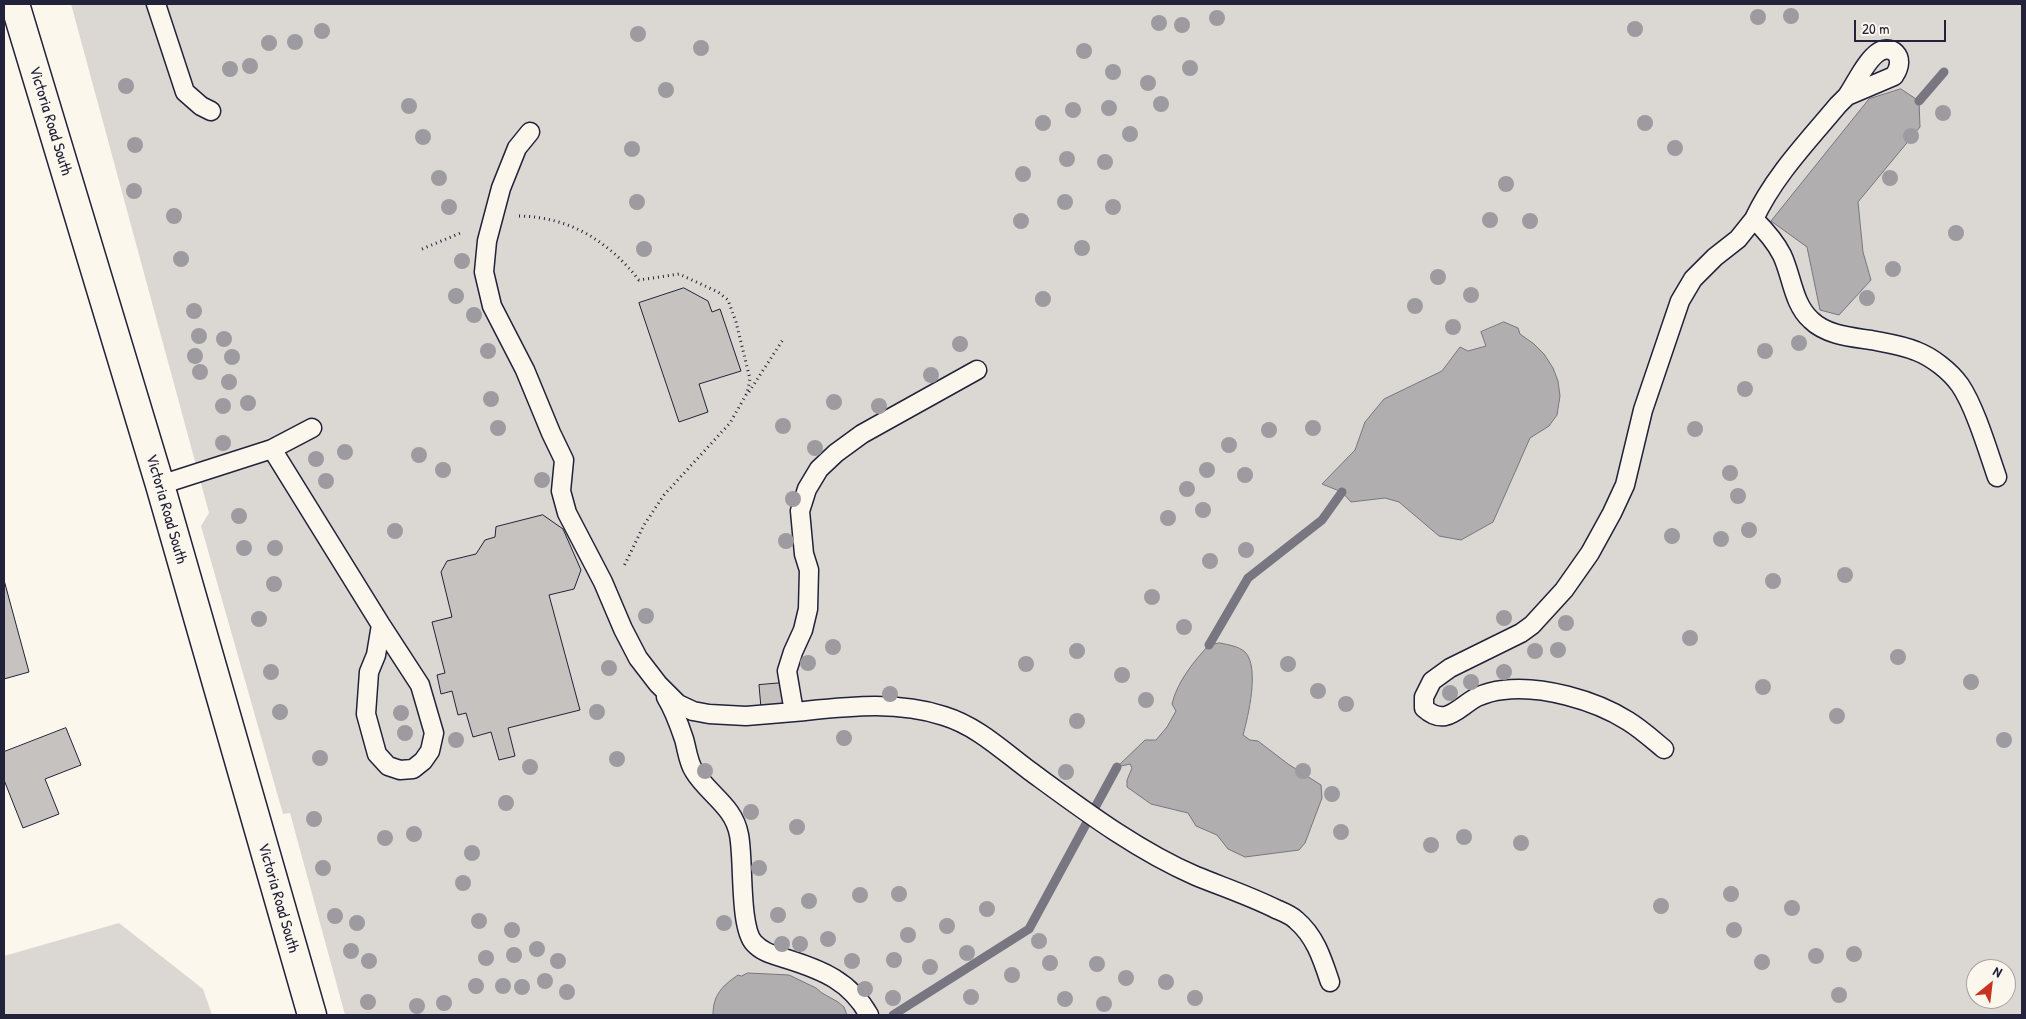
<!DOCTYPE html>
<style>
body{margin:0}
#map{position:relative;width:2026px;height:1019px;overflow:hidden;background:#fbf7ec;font-family:"Patrick Hand",sans-serif}
canvas{display:block}
.frame{position:absolute;inset:0;border:5px solid #22223b;pointer-events:none}
.north{position:absolute;left:1966px;top:959px;width:50px;height:50px;box-sizing:border-box;background:#fbf7ec;border:1px solid #a4a2a5;border-radius:50%;rotate:29deg;font-size:14px;font-weight:700;line-height:20px;text-align:center;color:#22223b}
.north::after{content:'';display:block;margin:auto;width:18px;height:22px;background:#c8321e;clip-path:polygon(50% 0,100% 100%,50% 72%,0 100%)}
.scale{position:absolute;left:1854px;top:20px;width:92px;height:22px;box-sizing:border-box;border:2px solid #22223b;border-top:0;padding-left:6px;font-size:15px;line-height:18px;white-space:nowrap;color:#22223b;-webkit-text-stroke:4px #fbf7ec;paint-order:stroke}
</style>
<div id="map">
<canvas width="2026" height="1019"></canvas>
<div class="frame"></div>
<div class="north">N</div>
<div class="scale">20 m</div>
</div>
<script>
const context = document.querySelector('canvas').getContext('2d');
context.lineJoin = 'round';
function fillPath(path, color) { context.fillStyle = color; context.fill(path, 'evenodd'); }
function stroke(path, color, width, dash) { context.strokeStyle = color; context.lineWidth = width; context.lineCap = dash ? 'butt' : 'round'; context.setLineDash(dash || []); context.stroke(path); }
function drawText(font, color, halo, rows, align = 'center') {
  context.font = font + ' "Patrick Hand",sans-serif'; context.lineWidth = 4.5; context.setLineDash([]); context.textBaseline = 'middle'; context.strokeStyle = halo; context.fillStyle = color; for (const [text, x, y, turn = 0] of rows) {
    context.save(); context.translate(x, y); context.rotate((+turn || 0) * Math.PI / 180); context.textAlign = isNaN(turn) ? turn : align; if (halo) context.strokeText(text, 0, 0); context.fillText(text, 0, 0); context.restore();
  }
}
fillPath(new Path2D(`
 M71 4H2022V1015H345L290 813 283 814 201 526 209 513ZM1976 969H2006V999H1976Z
 M119 923 203 989 212 1015H4V956Z`), '#dbd8d3');
const water = new Path2D(`
 M1901 89 1919 101 1920 127 1858 202 1863 252 1871 280 1839 315 1820 310 1807 247 1771 221 1869 99Z
 M1504 322 1518 328 1520 334 1534 344 1544 354 1553 368 1558 381 1560 396 1557 415 1549 426 1530 438 1493 522 1461 540 1439 536 1399 502 1385 498 1351 502 1342 492 1322 484 1355 450 1365 422 1384 399 1442 371 1460 347 1468 351 1486 346 1481 332Z
 M1220 643C1229 645 1238 646 1245 652 1260 667 1248 717 1243 735L1250 740 1258 741 1288 764 1321 785 1322 798 1305 843 1299 850 1245 857 1228 849 1217 835 1196 826 1188 813 1151 804 1127 787V780L1132 768 1130 764 1117 767 1145 740H1156L1167 727 1176 711 1172 704C1177 682 1194 661 1209 645Z
 M748 973 789 975 816 988 822 993 838 1002 844 1007 847 1015H713C713 995 722 986 738 975L741 976Z`);
fillPath(water, '#b1aeb0');
stroke(water, '#787681', 1);
stroke(new Path2D(`
 M1919 101 1944 72
 M1209 645 1248 578 1322 520 1342 492
 M893 1015 1029 929 1117 767`), '#787681', 9);
const building = new Path2D(`
 M684 288 708 301 712 312 720 309 741 371 699 384 708 412 679 422 639 303Z
 M543 515 563 529 581 570 574 589 549 595 580 710 508 728 515 756 499 760 491 732 473 737 466 713 458 715 452 691 441 694 437 675 445 673 432 622 452 617 441 572 447 561 476 554 485 540 495 537 496 527Z
 M4 580 29 672 4 679Z
 M783 683 786 705 761 708 759 685Z
 M66 728 81 765 45 779 59 814 23 828 4 780V752Z`);
fillPath(building, '#c6c2c0');
stroke(building, '#22223b', 1);
const service = new Path2D(`
 M156 4 185 92 201 106 211 111
 M1847 96C1856 83 1864 64 1876 54 1890 42 1908 56 1894 76L1847 96 1838 105C1808 141 1774 176 1754 219 1765 230 1775 241 1782 255 1792 276 1793 304 1811 320 1826 335 1851 337 1871 340 1886 343 1902 345 1916 351 1932 357 1950 371 1960 385 1975 407 1988 451 1997 477
 M530 132 517 148 501 188 487 241 484 272 492 306 525 370 551 433 564 460 561 491 567 513 603 582 623 629 638 658 658 684 678 704 693 711 709 714 746 716 794 712
 M977 370 862 434 836 453 819 469 807 489 800 511 804 554 809 570 808 609 803 630 793 652 787 671 794 712C845 707 895 700 944 716 977 726 1003 751 1030 771 1082 809 1136 850 1196 876 1223 887 1250 896 1276 909 1283 912 1291 915 1296 920 1315 936 1322 958 1330 982
 M272 449 381 625 376 655 369 672 366 714 377 754 388 766 400 770 413 769 423 761 430 751 434 733 420 685 381 625
 M160 485 272 449 312 428
 M666 697C674 710 679 724 684 739 687 749 688 762 694 771 708 794 734 806 739 835 744 859 739 927 754 943 763 953 775 955 787 959 822 970 850 981 869 1015
 M1664 749C1652 739 1641 729 1628 721 1595 700 1541 685 1503 690 1493 691 1486 693 1477 697 1458 707 1446 728 1424 708V697L1432 681 1450 668 1521 633 1532 625 1564 590 1590 553 1612 513 1625 485 1643 410 1680 301 1693 279 1715 257 1738 239 1754 219`);
const secondary = new Path2D(`
 M15 4 160 485 312 1015`);
stroke(service, '#22223b', 21);
stroke(secondary, '#22223b', 31);
stroke(new Path2D(`
 M519 216C570 217 608 241 639 280L679 274 718 292 728 300 736 322 750 379 747 393 730 423 664 495 644 525 624 566
 M422 249 463 232
 M749 392 784 338`), '#22223b', 3, [1, 4]);
stroke(service, '#fbf7ec', 18);
stroke(secondary, '#fbf7ec', 28);
context.fillStyle = '#9d9ba0';
for (const [x, y] of [
 [1791,16],
 [1758,17],
 [1217,18],
 [1159,23],
 [1182,25],
 [1635,29],
 [322,31],
 [638,34],
 [295,42],
 [269,43],
 [701,48],
 [1084,51],
 [250,66],
 [1190,68],
 [230,69],
 [1113,72],
 [1148,83],
 [126,86],
 [666,90],
 [1161,104],
 [409,106],
 [1109,108],
 [1073,110],
 [1943,113],
 [1043,123],
 [1645,123],
 [1130,134],
 [1911,136],
 [423,137],
 [135,145],
 [1675,148],
 [632,149],
 [1067,159],
 [1105,162],
 [1023,174],
 [439,178],
 [1890,178],
 [1506,184],
 [134,191],
 [637,202],
 [1065,202],
 [449,207],
 [1113,207],
 [174,216],
 [1490,220],
 [1021,221],
 [1530,221],
 [1956,233],
 [1082,248],
 [644,249],
 [181,259],
 [462,261],
 [1893,269],
 [1438,277],
 [1471,295],
 [456,296],
 [1867,298],
 [1043,299],
 [1415,306],
 [194,311],
 [474,315],
 [1453,327],
 [199,336],
 [224,339],
 [1799,343],
 [960,344],
 [488,351],
 [1765,351],
 [195,356],
 [232,357],
 [200,372],
 [931,375],
 [229,382],
 [1745,389],
 [491,399],
 [834,402],
 [248,403],
 [223,406],
 [879,406],
 [783,426],
 [498,428],
 [1313,428],
 [1695,429],
 [1269,430],
 [223,443],
 [1229,445],
 [815,448],
 [345,452],
 [419,455],
 [316,459],
 [443,470],
 [1207,470],
 [1730,473],
 [1245,475],
 [542,480],
 [326,481],
 [1187,489],
 [1738,496],
 [793,499],
 [1203,510],
 [239,516],
 [1168,518],
 [1749,530],
 [395,531],
 [1672,536],
 [1721,539],
 [786,541],
 [244,548],
 [275,548],
 [1246,550],
 [1210,561],
 [1845,575],
 [1773,581],
 [274,584],
 [1152,597],
 [646,616],
 [1504,618],
 [259,619],
 [1566,623],
 [1184,627],
 [1690,638],
 [833,647],
 [1558,650],
 [1077,651],
 [1535,651],
 [1898,657],
 [808,663],
 [1026,664],
 [1288,664],
 [609,668],
 [271,672],
 [1504,672],
 [1122,675],
 [1471,682],
 [1971,682],
 [1763,687],
 [1318,691],
 [1450,693],
 [890,694],
 [1146,700],
 [1346,704],
 [280,712],
 [597,712],
 [401,713],
 [1837,716],
 [1077,721],
 [405,733],
 [844,738],
 [456,740],
 [2004,740],
 [320,758],
 [617,759],
 [530,767],
 [705,771],
 [1303,771],
 [1066,772],
 [1332,794],
 [506,803],
 [751,812],
 [314,819],
 [797,827],
 [1341,832],
 [414,834],
 [1464,837],
 [385,838],
 [1521,843],
 [1431,845],
 [472,853],
 [323,868],
 [759,868],
 [463,883],
 [899,894],
 [1731,894],
 [860,895],
 [809,901],
 [1661,906],
 [1792,908],
 [987,909],
 [778,915],
 [335,916],
 [479,921],
 [357,923],
 [724,923],
 [947,926],
 [512,930],
 [1734,930],
 [908,935],
 [828,939],
 [1039,941],
 [782,944],
 [800,944],
 [537,949],
 [351,951],
 [967,953],
 [1854,954],
 [514,955],
 [1816,956],
 [486,958],
 [894,960],
 [369,961],
 [558,961],
 [852,961],
 [1762,962],
 [1050,963],
 [1097,964],
 [930,967],
 [1012,975],
 [1126,978],
 [545,981],
 [1166,982],
 [476,986],
 [503,986],
 [522,987],
 [865,989],
 [567,992],
 [1839,995],
 [971,997],
 [893,998],
 [1195,998],
 [1065,999],
 [368,1002],
 [444,1003],
 [1104,1004],
 [417,1006]
]) { context.beginPath(); context.arc(x, y, 8, 0, 2 * Math.PI); context.fill(); }
drawText('16px', '#22223b', '#fbf7ec', [
 ["Victoria Road South",50,121,73],
 ["Victoria Road South",166,509,74],
 ["Victoria Road South",278,898,74]
]);
</script>
